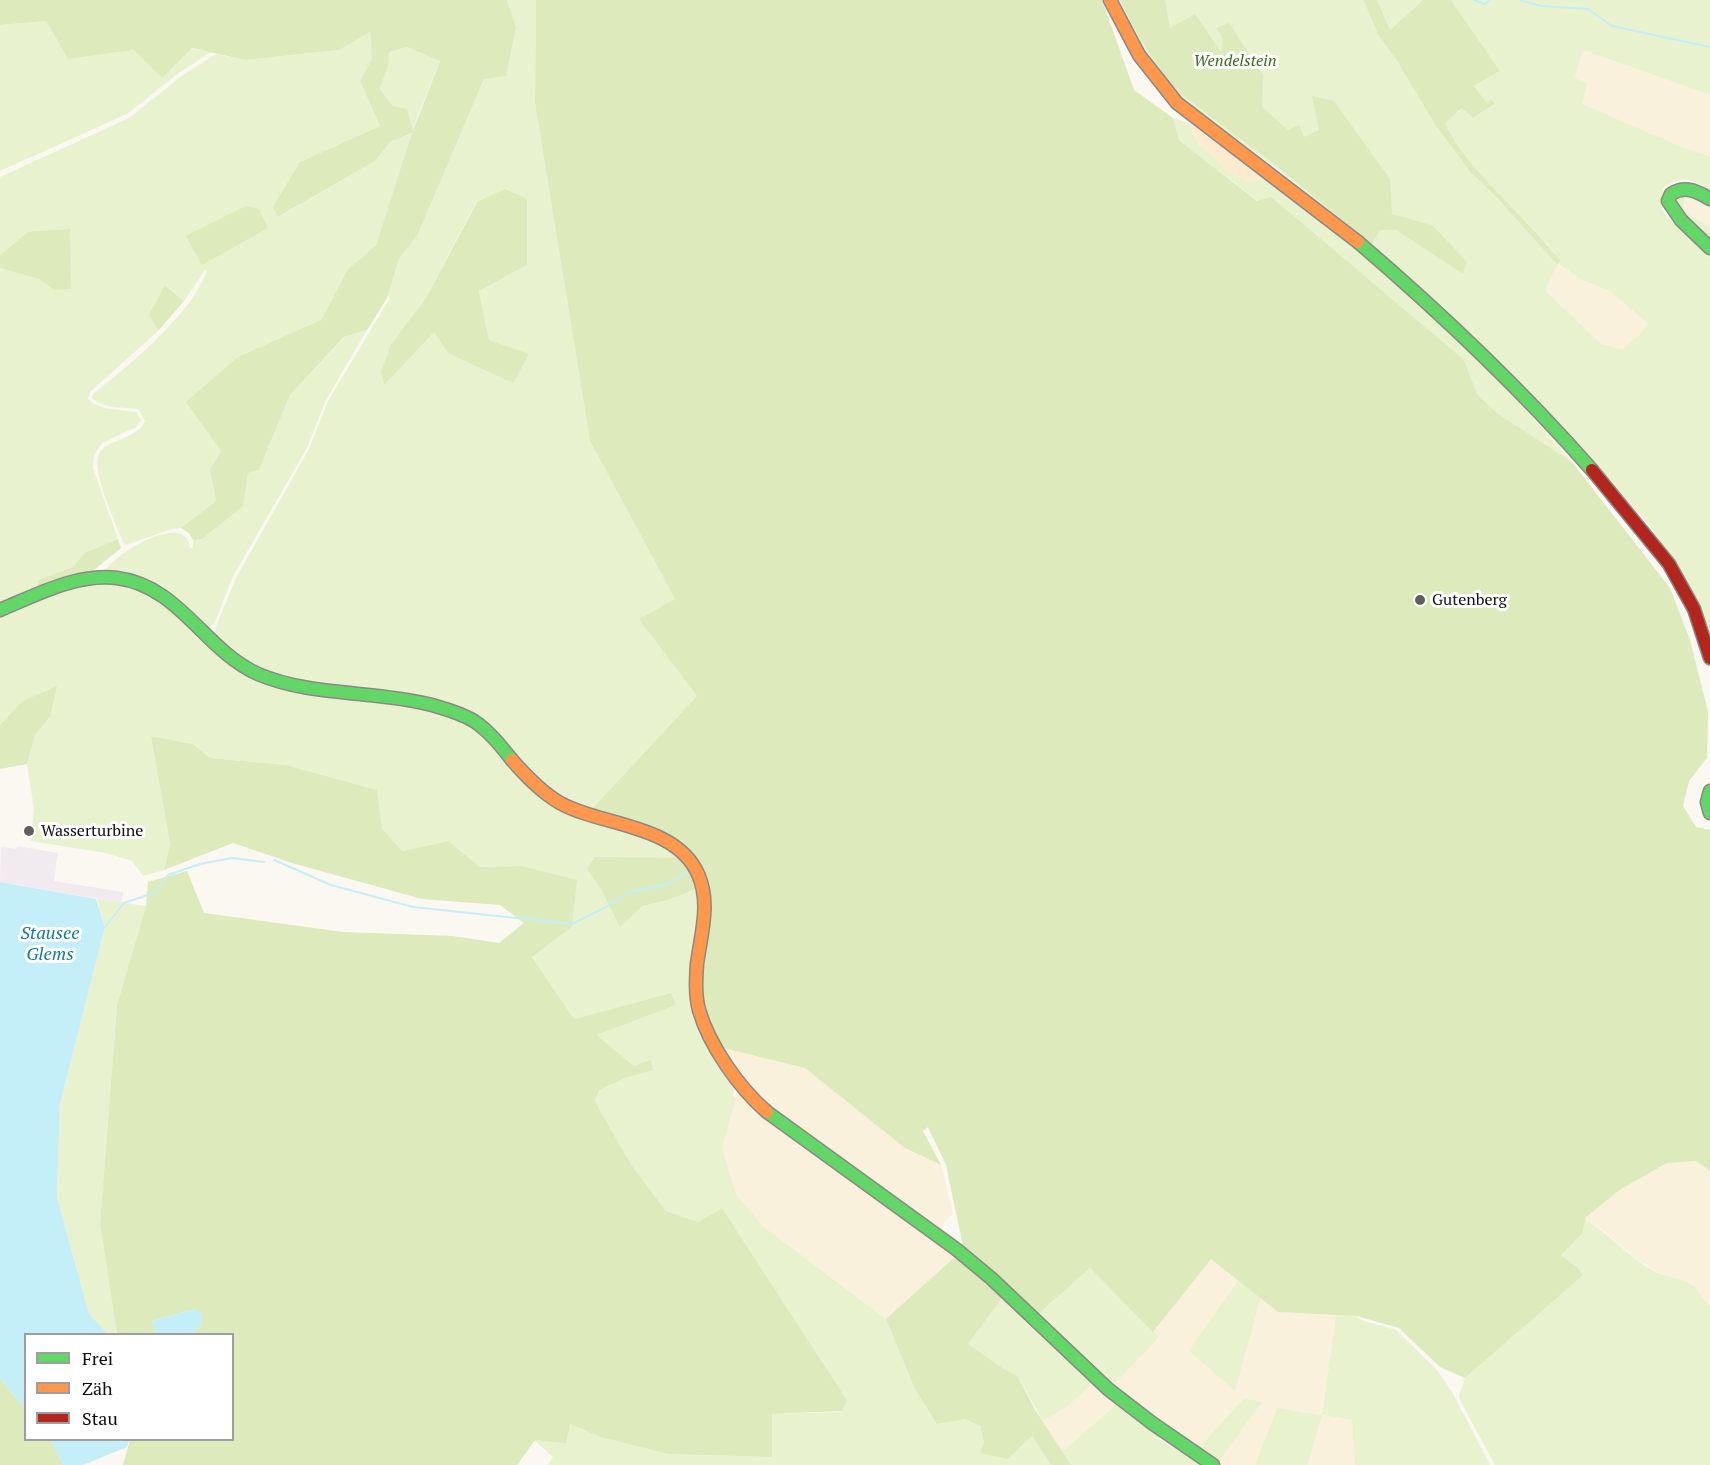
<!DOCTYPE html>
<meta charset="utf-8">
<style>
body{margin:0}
#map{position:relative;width:1710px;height:1465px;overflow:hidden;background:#fbf7f1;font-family:"PT Serif",serif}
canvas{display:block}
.legend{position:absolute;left:24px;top:1333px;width:210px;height:108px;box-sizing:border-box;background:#fff;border:2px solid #9e9e9e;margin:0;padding:8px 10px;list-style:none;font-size:18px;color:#0d0d0d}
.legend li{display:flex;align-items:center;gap:12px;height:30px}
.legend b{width:30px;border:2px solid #9e9e9e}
</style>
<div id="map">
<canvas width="1710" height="1465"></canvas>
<ul class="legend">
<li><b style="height:8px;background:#63d668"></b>Frei</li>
<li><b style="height:8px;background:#ff974d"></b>Zäh</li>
<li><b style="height:8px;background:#b3261e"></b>Stau</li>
</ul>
</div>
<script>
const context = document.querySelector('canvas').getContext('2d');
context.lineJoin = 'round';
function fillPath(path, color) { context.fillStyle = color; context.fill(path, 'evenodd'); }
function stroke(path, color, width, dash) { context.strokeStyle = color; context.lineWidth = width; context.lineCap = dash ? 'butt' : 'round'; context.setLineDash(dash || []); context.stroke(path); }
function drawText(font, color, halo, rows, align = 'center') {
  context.font = font + ' "PT Serif",serif'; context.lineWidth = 6; context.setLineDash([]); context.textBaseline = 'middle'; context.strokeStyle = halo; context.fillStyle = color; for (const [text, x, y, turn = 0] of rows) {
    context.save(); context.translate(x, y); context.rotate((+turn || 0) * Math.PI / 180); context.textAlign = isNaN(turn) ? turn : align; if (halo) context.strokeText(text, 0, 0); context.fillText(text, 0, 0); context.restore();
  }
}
fillPath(new Path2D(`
 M17 846 58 853 54 881 123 892 122 903 0 882 1 847 16 849Z`), '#f1eaef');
fillPath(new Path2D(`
 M1583 50 1710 95V157L1680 146 1581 104 1575 79Z
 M1686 197 1710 208V228L1681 209Z
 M1557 264 1582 280 1610 291 1648 324 1640 334 1623 349 1601 344 1545 290Z
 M723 1048 805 1068 905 1148 941 1165 953 1214 944 1222 940 1234 781 1118 750 1091Z
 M738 1087 956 1256 886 1319 763 1226 736 1194 722 1147Z
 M1696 1161 1710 1171V1305L1702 1299 1692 1285 1656 1272 1633 1256 1601 1229 1585 1220V1217L1621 1189 1667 1163Z
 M1211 1258 1238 1280 1190 1352 1235 1390 1261 1298 1278 1312 1336 1315 1322 1415 1352 1420 1355 1465H1308L1322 1415 1277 1408 1255 1465H1218L1217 1464 1261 1402 1244 1398 1197 1450 1111 1388 1158 1337 1153 1332Z
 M1094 1382 1118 1403 1062 1452 1043 1421 1068 1406Z`), '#f9f1dc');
fillPath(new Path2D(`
 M507 0H536L535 103 590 441 675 599 640 619 697 696 591 810 581 808 546 790 472 716 280 677C251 666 236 655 213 634L236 578 309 449 328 401 390 298 388 295 399 259 418 234 484 79 516 27ZM476 202 527 265 479 291 489 340 448 353 434 331 384 384 391 344 426 298Z
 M1119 0H1363L1379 36 1396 58 1436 126 1471 173 1561 262C1526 213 1472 179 1445 123L1462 108 1473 118 1494 105 1491 99 1487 103 1474 86 1500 71 1451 0H1710V95L1583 50 1575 78 1587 84 1582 104 1680 146 1710 157V191C1691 178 1683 175 1663 188L1661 208 1666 216 1697 241 1710 257V642L1699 605 1677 565 1648 524 1554 418 1450 316 1356 233 1283 173 1184 100 1165 81 1141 42ZM1558 264 1582 280 1610 291 1648 324 1640 334 1623 349 1601 344 1545 290Z
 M1377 0H1423L1389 31Z
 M46 21 68 59C115 53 165 42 211 52L180 72 127 114 0 171V25Z
 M370 32 372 59 360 81 380 126 300 162 279 217 375 161 390 142 413 133 380 89 388 66 389 52 407 47 440 60 418 116 376 245 348 269 321 320 306 327 221 451 210 470 216 501 181 528 172 529 126 545 123 542C116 524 89 468 100 452 104 446 112 443 119 440 130 435 141 432 145 421L138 409C124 407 102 409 92 398L93 394C127 367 162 338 188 304 196 295 201 283 207 272L205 270 184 301 166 285 149 313 158 331 90 392 88 399 94 404 104 408 136 412 141 420 136 427 102 443 94 455 93 468 118 539 84 553 73 567 39 580V589L0 605V268L40 279 54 290 28 233 0 255V177L129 118 183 75 216 54 245 60 339 50Z
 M1173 118 1189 123 1198 143 1213 155 1226 170 1249 182 1263 177C1335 231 1404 289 1469 351 1506 386 1539 425 1572 462L1497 413 1477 394 1464 360 1179 140Z
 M1690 193 1710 204V208L1686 197 1682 209 1710 228V242L1679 212 1675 202 1681 194Z
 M367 330 326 400 307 448 233 576 214 624 208 628 175 596 105 572C108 558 186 508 190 548H193V540L202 539 248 473 259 470 290 395 345 337Z
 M96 581 130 585 156 594 252 675 417 704 454 715 478 728 542 795 651 838 683 858H643L587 869 602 891 642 906 668 900 699 888 702 906 693 970 735 1081 733 1096 736 1099 722 1147 736 1194 763 1226 886 1319 914 1387 965 1419 980 1426 984 1443 1008 1459 1032 1436 1051 1465H548L553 1457 525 1432 546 1400 602 1437 668 1454 771 1457V1414L841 1412 847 1400 722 1208 698 1222 666 1211 630 1163 595 1101 599 1090 628 1077 634 1066 597 1035 676 1005 671 993 574 1019 532 957 572 927 521 866 480 867 449 841 402 851 382 828 377 790 286 765 210 758 193 744 151 736 170 844 164 870 143 876 132 861 106 853 31 841 34 809 27 764 35 735 50 717 21 702 0 725V614L40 598Z
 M97 899 146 906 117 1005 100 1224 117 1334H108L89 1314 57 1197 60 1104 105 927Z
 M1585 1220C1611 1234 1630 1259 1656 1272 1667 1277 1682 1278 1692 1285 1699 1290 1702 1300 1710 1305V1465H1495L1460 1400 1459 1395 1465 1378 1582 1275 1577 1267 1561 1255 1582 1234Z
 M1090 1268 1159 1337 1111 1388 1035 1317Z
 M1238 1280 1261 1298 1235 1391 1189 1351Z
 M1003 1297 1094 1382 1068 1406 1043 1421 1017 1375 1004 1369 968 1344Z
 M1336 1315 1357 1316 1361 1320 1396 1330 1437 1370 1452 1392 1490 1465H1355L1352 1420 1322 1415 1308 1465H1255L1277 1408 1322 1415Z
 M1244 1398 1262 1402 1217 1464 1197 1450Z
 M1118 1403 1175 1443 1169 1442 1160 1436 1159 1439 1173 1448H1183L1207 1465H1071L1062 1452Z`), '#e9f2cf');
fillPath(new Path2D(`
 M0 0H507L516 27 506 76 484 79 418 234 399 259 387 298 367 330 344 337 290 395 259 470 248 473 243 506 202 539 193 540 189 533 181 528 216 501 210 470 221 451 186 402 238 357 321 320 348 269 376 245 412 133 390 142 375 161 278 217 273 207 300 162 380 126 360 81 372 59 370 32 339 50 245 60 192 48 162 78 134 50 68 59 46 21 0 25ZM407 47 440 61 413 131 407 109 393 106 380 89 388 66 389 52Z
 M536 0H1102L1134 90 1173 118 1179 140 1257 201 1271 197 1464 360 1477 394 1497 413 1572 462 1670 588 1690 640 1708 712 1707 758 1689 781 1683 806 1696 827 1710 830V1171L1696 1161 1667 1163 1621 1189 1586 1217 1582 1234 1561 1255 1577 1267 1583 1275 1465 1378 1440 1367 1399 1328 1357 1316 1278 1312 1211 1259 1153 1332 1090 1268 1035 1317 970 1255 963 1246 946 1165 928 1127 923 1131 941 1165 905 1148 805 1068 723 1048 706 1020 698 986 707 920 697 863 591 810 697 696 639 619 675 599 590 441 535 103Z
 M1120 0H1165L1170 28 1195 14 1221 52 1223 39 1216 28 1229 23 1263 75 1262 107 1288 130 1299 125 1304 137 1319 130 1312 96 1334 101 1390 179 1392 214 1432 225 1467 262 1463 274 1396 230H1380L1372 244 1278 167 1189 100 1167 80 1138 35Z
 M1363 0H1377L1390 30 1423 0H1451L1500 71 1474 86 1487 103 1491 99 1495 104 1473 118 1462 108 1445 123C1464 163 1498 191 1527 223 1539 235 1550 249 1561 261L1557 264 1499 200 1471 173 1436 126 1396 59 1379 36Z
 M505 189 527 199V265L479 291 489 340 529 354 513 383 448 353 434 332 384 385 381 372 391 344 426 298 477 202Z
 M246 206 259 209 268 228 202 265 186 236Z
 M70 229 71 289 54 290 39 279 0 268V255L28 232Z
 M165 285 184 301 158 331 149 314Z
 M118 539 121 548 89 574 39 589 38 580 73 567 84 553Z
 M57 686 50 717 35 735 27 764 0 769V725L21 702Z
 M151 736 193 744 210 758 286 765 377 790 382 828 402 851 449 841 480 867 521 866 577 880 572 927 532 957 574 1019 671 993 676 1005 597 1035 634 1066 651 1060 653 1070 628 1077 599 1090 595 1101 630 1163 666 1211 698 1222 722 1208 847 1400 842 1411 772 1414V1457L668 1454 601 1437 570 1424 566 1443 535 1440 517 1465H123L130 1440H232V1334H192L201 1326 195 1309 152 1321 156 1334H117L100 1224 117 1005 146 906 148 882 187 871 204 913 343 932 452 936 499 943 524 923 500 905 422 899 292 863 233 843 164 870 170 844Z
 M595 857 683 858 690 867 699 888 668 900 642 906 620 927 602 891 587 869Z
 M956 1256 1003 1297 968 1344 1004 1369 1017 1375 1034 1408 1071 1465H1051L1032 1436 1008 1459 980 1453 984 1443 980 1426 965 1419 937 1424 914 1387 886 1319Z
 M0 1378 25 1409 26 1440H51L63 1465H0Z`), '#dceabc');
fillPath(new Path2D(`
 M1189 123 1263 177 1249 182 1226 170 1213 155 1198 143Z`), '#fdebd0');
fillPath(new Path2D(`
 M0 882 96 899 105 927 60 1104 57 1197 89 1314 108 1334H26L25 1409 0 1378Z
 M195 1309 203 1315 201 1326 192 1334H156L152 1321Z
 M51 1440H129L127 1447 83 1465H63Z`), '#c4eff8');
stroke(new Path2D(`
 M1474 0 1485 4 1490 0
 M1520 0 1540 6 1588 9 1612 26 1710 47
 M274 860 331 885 413 907 572 924 608 906 630 892 665 885 687 873
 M105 927 124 903 154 893 168 875 200 864 232 858 264 862`), '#c4eff8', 2);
const fast = new Path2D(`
 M1710 199C1697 191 1685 185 1671 194L1668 201 1681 220 1710 248
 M1358 242C1441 313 1520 388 1592 470
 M0 610C36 595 77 573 117 578 180 586 204 650 258 674 312 697 375 690 432 705 446 709 461 713 474 721 489 731 501 746 512 760
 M1710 791 1707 802 1710 813
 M767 1112 956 1249 992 1279 1108 1389 1152 1423 1213 1465`);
const slow = new Path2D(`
 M1110 0 1139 55 1177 103 1358 242
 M512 760C526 776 541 792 560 803 601 826 676 824 698 874 711 903 701 934 697 964 696 979 695 995 699 1010 709 1045 739 1088 767 1112`);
const jam = new Path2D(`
 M1592 470 1669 564 1694 609 1710 658`);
stroke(fast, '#8b8986', 15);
stroke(slow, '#8b8986', 15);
stroke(jam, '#8b8986', 15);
stroke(fast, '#63d668', 12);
stroke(slow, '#ff974d', 12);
stroke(jam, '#b3261e', 12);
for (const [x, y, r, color] of [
 [1420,600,6,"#605f5d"],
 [29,831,6,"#605f5d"]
]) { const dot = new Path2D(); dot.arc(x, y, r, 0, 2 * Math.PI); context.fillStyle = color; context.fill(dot); stroke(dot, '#fff', 2); }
drawText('italic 16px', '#376a18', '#fff', [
 ["Wendelstein",1235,61]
]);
drawText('16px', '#0d0d0d', '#fff', [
 ["Gutenberg",1432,600],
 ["Wasserturbine",41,831]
], 'left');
drawText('italic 18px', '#0c7aa1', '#fff', [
 ["Stausee",50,934],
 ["Glems",50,955]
]);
</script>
